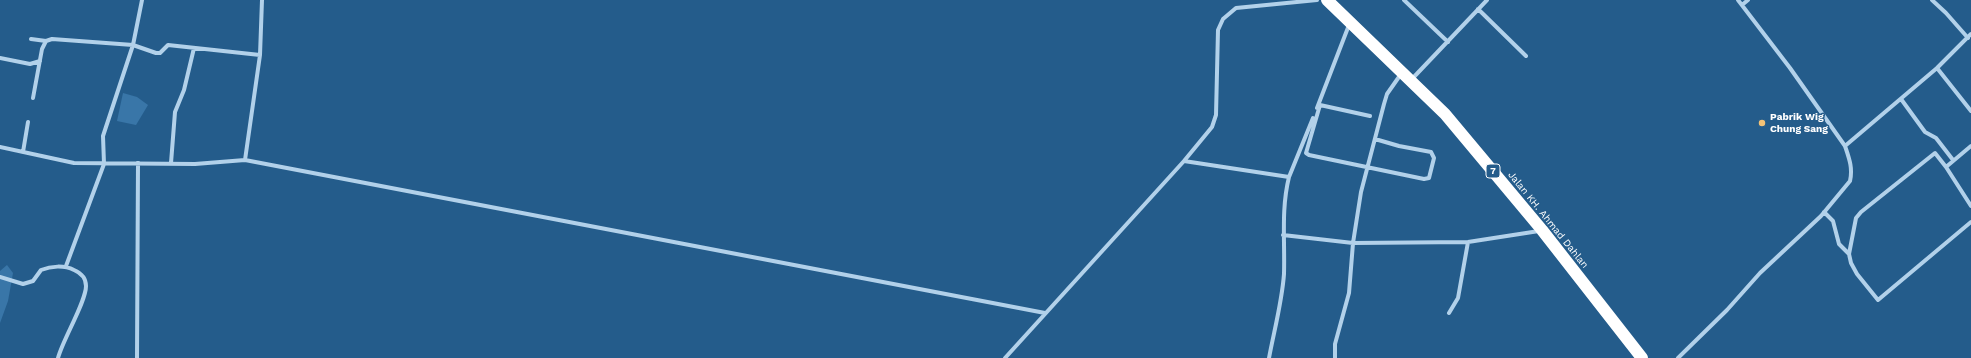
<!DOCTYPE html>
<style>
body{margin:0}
canvas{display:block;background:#245c8b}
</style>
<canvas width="1971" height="358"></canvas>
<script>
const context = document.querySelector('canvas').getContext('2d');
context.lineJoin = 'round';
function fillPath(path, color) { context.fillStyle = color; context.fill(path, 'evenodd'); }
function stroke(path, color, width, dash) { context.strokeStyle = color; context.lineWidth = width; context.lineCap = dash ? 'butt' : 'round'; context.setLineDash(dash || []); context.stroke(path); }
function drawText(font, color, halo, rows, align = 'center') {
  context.font = font + ' "Work Sans",sans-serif'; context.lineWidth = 3; context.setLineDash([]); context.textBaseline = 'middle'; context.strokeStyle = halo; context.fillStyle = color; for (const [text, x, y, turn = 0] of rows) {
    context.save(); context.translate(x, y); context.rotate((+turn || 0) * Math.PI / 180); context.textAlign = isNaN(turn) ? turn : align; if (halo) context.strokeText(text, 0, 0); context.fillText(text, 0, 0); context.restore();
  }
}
fillPath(new Path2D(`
 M123 93 137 97 148 105 136 125 117 121Z
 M7 265 13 273 8 301 0 323V271Z`), '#3976a8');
stroke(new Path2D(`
 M1404 0 1448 42
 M1932 0 1946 13 1968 38
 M1742 5 1748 0
 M1478 9 1526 56
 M31 39 46 41
 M0 58 30 64 40 61
 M1937 68 1971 111
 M1401 74 1387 94 1384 104 1361 192 1353 243 1468 242 1539 231
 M1411 80 1487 0
 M33 98 42 49 46 41 52 39 133 45 156 53H160L168 45 260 55
 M1901 99 1925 132 1936 138 1953 160
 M1317 108 1349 25
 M1370 116 1320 105 1306 153 1309 155 1424 179 1429 178 1434 158 1431 152 1399 146 1375 139
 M1845 146 1937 68 1971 34
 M1971 146 1946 167 1971 206
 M0 147 74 163 195 164 245 160 1045 313
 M23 152 28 122
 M245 160 260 55 262 0
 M1184 161 1289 177 1313 118
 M171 163 175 112 184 90 194 48
 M1946 167 1935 153 1861 212 1856 218 1849 254 1851 263 1857 274 1878 300 1971 222
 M1824 212 1833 221 1839 244 1849 254
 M1283 235 1353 243 1349 293 1335 344V358
 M66 266 104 164 103 136 133 45 142 0
 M0 277 23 284 33 281 41 270C51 266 64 265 74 270 81 273 86 278 86 286 86 302 63 339 58 358
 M1449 313 1458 298 1468 242
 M137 358 138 163
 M1005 358 1184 161 1212 127 1216 115 1218 30 1223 19 1236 8 1317 0
 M1269 358C1274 331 1282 302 1284 274 1285 241 1281 209 1289 177
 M1678 358 1727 310 1760 273 1821 216 1850 181C1853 168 1849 158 1845 146L1790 68 1738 0`), '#b2d1ea', 4);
stroke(new Path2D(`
 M1327 0 1445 114 1542 230 1642 358`), '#fff', 12);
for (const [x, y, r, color] of [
 [1762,123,4,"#f4c276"]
]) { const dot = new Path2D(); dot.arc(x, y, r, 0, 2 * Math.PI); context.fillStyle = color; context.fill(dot); stroke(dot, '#245c8b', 1.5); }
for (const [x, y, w] of [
 [1493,171,14]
]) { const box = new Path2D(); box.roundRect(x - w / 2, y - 7, w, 14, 3); context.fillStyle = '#245c8b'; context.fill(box); stroke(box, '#fff', 1); }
drawText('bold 9px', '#fff', null, [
 ["7",1493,171]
]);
drawText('bold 10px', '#fff', '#245c8b', [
 ["Pabrik Wig",1770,117],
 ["Chung Sang",1770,129]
], 'left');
drawText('10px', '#fff', '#245c8b', [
 ["Jalan KH. Ahmad Dahlan",1548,220,51]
]);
</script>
